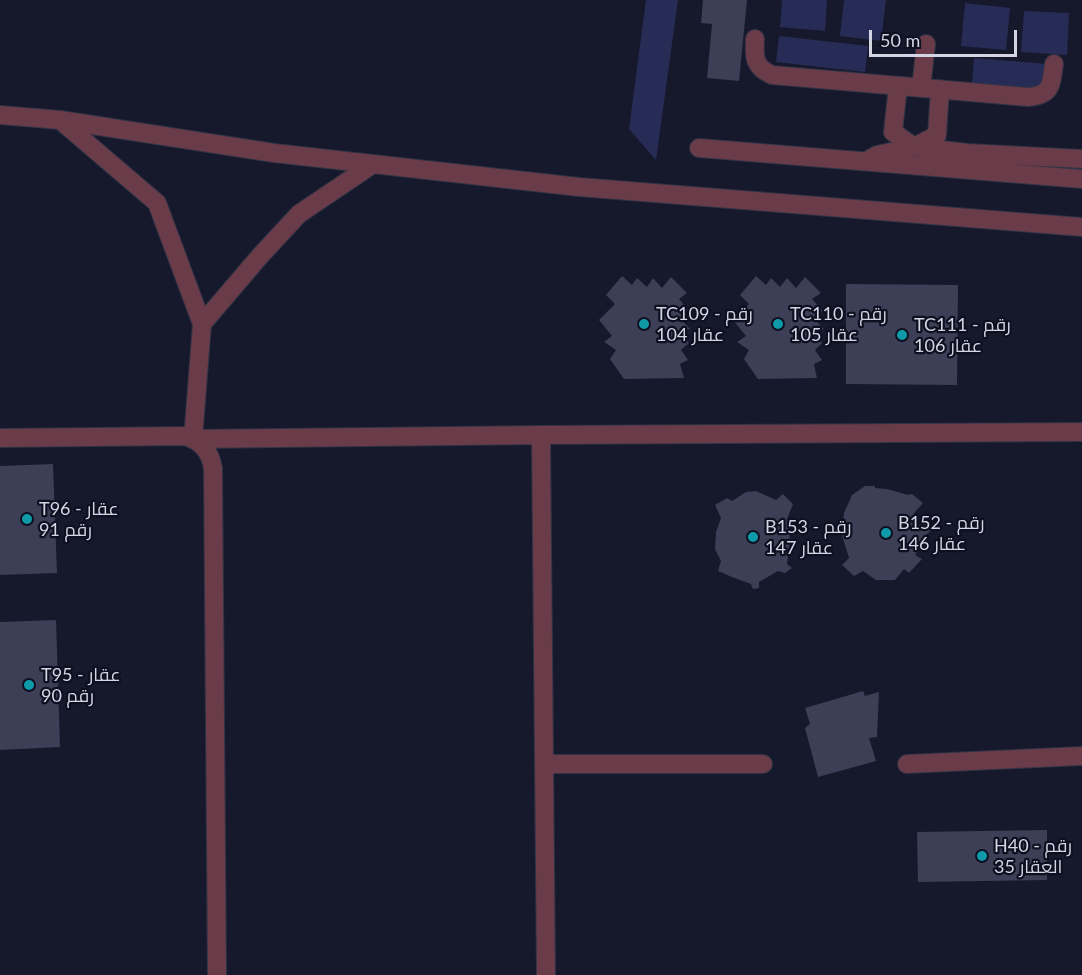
<!DOCTYPE html>
<meta charset="utf-8">
<style>
body{margin:0}
#map{position:relative;width:1082px;height:975px;overflow:hidden;background:#16192c;font-family:Lato,sans-serif}
canvas{display:block}
.scale{position:absolute;left:869px;top:30px;width:148px;height:27px;box-sizing:border-box;border:3px solid #d3d5e2;border-top:0;padding-left:8px;font-size:18px;line-height:21px;white-space:nowrap;color:#d3d5e2;-webkit-text-stroke:4px #0e1022;paint-order:stroke}
</style>
<div id="map">
<canvas width="1082" height="975"></canvas>
<div class="scale">50 m</div>
</div>
<script>
const context = document.querySelector('canvas').getContext('2d');
context.lineJoin = 'round';
function fillPath(path, color) { context.fillStyle = color; context.fill(path, 'evenodd'); }
function stroke(path, color, width, dash) { context.strokeStyle = color; context.lineWidth = width; context.lineCap = dash ? 'butt' : 'round'; context.setLineDash(dash || []); context.stroke(path); }
function drawText(font, color, halo, rows, align = 'center') {
  context.font = font + ' Lato,Cairo,sans-serif'; context.lineWidth = 4.5; context.setLineDash([]); context.textBaseline = 'middle'; context.strokeStyle = halo; context.fillStyle = color; for (const [text, x, y, turn = 0] of rows) {
    context.save(); context.translate(x, y); context.rotate((+turn || 0) * Math.PI / 180); context.textAlign = isNaN(turn) ? turn : align; if (halo) context.strokeText(text, 0, 0); context.fillText(text, 0, 0); context.restore();
  }
}
fillPath(new Path2D(`
 M646 0H678L656 160 629 129Z
 M782 0H827L825 31 780 27Z
 M844 0H886L881 41 840 36Z
 M965 3 1010 8 1006 50 961 46Z
 M1024 11 1069 13 1067 55 1021 52Z
 M779 36 868 46 865 72 776 62Z
 M974 58 1047 64 1045 89 972 83Z`), '#272c56');
fillPath(new Path2D(`
 M703 0H747L739 81 707 78 712 24 701 23Z
 M622 276 632 285 637 278 647 287 653 278 662 288 671 277 687 293 679 299 689 311 680 318 690 329 681 331 689 343 681 350 688 360 680 364 684 378 624 379 610 359 616 350 604 342 612 336 599 320 615 304 606 295Z
 M756 276 766 285 771 278 780 287 787 278 796 288 805 277 821 293 812 299 823 311 813 318 824 329 815 331 822 343 815 350 822 360 814 364 817 378 758 379 744 359 749 350 737 342 746 336 733 320 749 304 740 295Z
 M846 284 958 285 957 385 846 384Z
 M53 464 57 573 0 575V466Z
 M865 486H875V488L887 489 908 495 912 494 923 503 914 513 918 526 926 522 931 530 922 539V545L915 555 922 559 909 573 904 569 895 580H876L863 571 854 576 842 565 849 558 842 535 844 513 852 495Z
 M756 491 776 500 783 494 793 504 787 519 789 529 790 542 787 564 792 568 785 573 778 571 759 582V588L753 589 751 584 732 577 718 571 721 561 715 549 716 532 721 518 715 505 727 498 732 501 746 492Z
 M56 620 60 747 0 750V622Z
 M863 691 865 696 879 692 877 737 869 738 876 761 818 777 805 728 810 724 805 708Z
 M1047 830V880L918 882 917 832Z`), '#3c3f55');
const minor = new Path2D(`
 M755 39C754 57 754 67 772 75L1028 97C1052 95 1051 85 1054 64
 M898 86 893 132 914 147 968 153 1082 159
 M921 88 926 44
 M0 115 60 120 274 153 579 187 1082 227
 M60 120 157 203 202 324 193 439 541 435 1082 432
 M699 148 1082 179
 M870 159 877 155 914 147 937 135 940 89
 M202 324 260 256 299 214 373 164
 M541 435 546 975
 M0 438 185 436C201 441 210 451 213 468L217 975
 M544 764H763
 M907 764 1082 756`);
stroke(minor, '#303345', 20);
stroke(minor, '#6a3b49', 18);
for (const [x, y, r, color] of [
 [644,324,6,"#0f9aa8"],
 [778,324,6,"#0f9aa8"],
 [902,335,6,"#0f9aa8"],
 [27,519,6,"#0f9aa8"],
 [886,533,6,"#0f9aa8"],
 [753,537,6,"#0f9aa8"],
 [29,685,6,"#0f9aa8"],
 [982,856,6,"#0f9aa8"]
]) { const dot = new Path2D(); dot.arc(x, y, r, 0, 2 * Math.PI); context.fillStyle = color; context.fill(dot); stroke(dot, '#0e1022', 2); }
drawText('18px', '#d3d5e2', '#0e1022', [
 ["TC109 - رقم",656,314],
 ["عقار 104",656,335],
 ["TC110 - رقم",790,314],
 ["عقار 105",790,335],
 ["TC111 - رقم",914,325],
 ["عقار 106",914,346],
 ["T96 - عقار",39,509],
 ["رقم 91",39,530],
 ["B152 - رقم",898,523],
 ["عقار 146",898,544],
 ["B153 - رقم",765,527],
 ["عقار 147",765,548],
 ["T95 - عقار",41,675],
 ["رقم 90",41,696],
 ["H40 - رقم",994,846],
 ["العقار 35",994,867]
], 'left');
</script>
